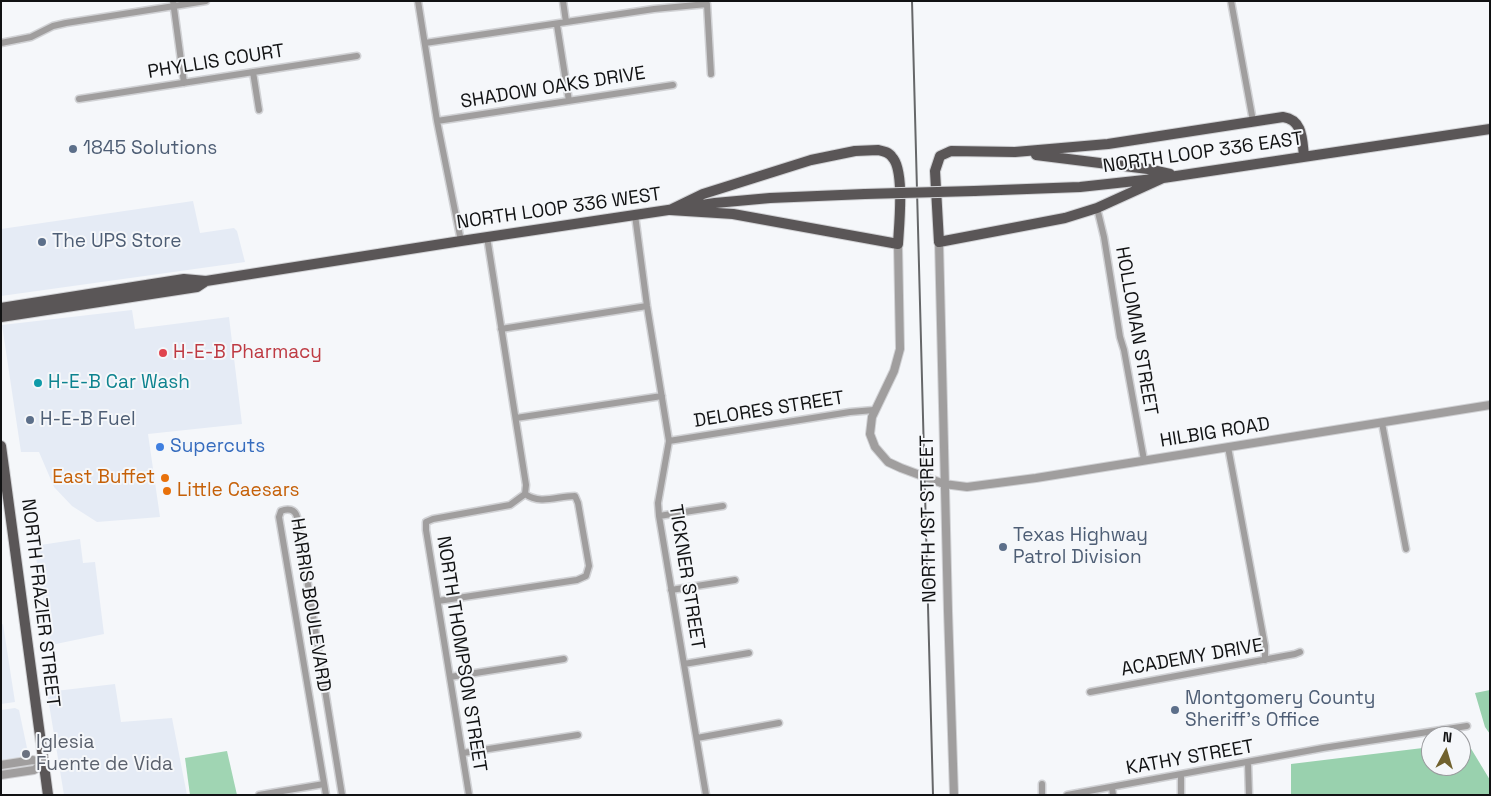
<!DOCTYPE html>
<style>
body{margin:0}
#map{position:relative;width:1491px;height:796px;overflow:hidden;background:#f5f7fa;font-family:"Space Grotesk",sans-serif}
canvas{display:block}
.frame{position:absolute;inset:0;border:2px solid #111213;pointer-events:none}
.north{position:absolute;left:1421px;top:726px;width:50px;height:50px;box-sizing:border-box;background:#f5f7fa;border:1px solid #9a9b9e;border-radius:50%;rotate:6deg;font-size:14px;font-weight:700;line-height:20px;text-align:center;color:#111213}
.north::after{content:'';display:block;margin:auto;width:18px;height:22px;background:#71622f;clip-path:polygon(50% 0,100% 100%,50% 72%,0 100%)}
</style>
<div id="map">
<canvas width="1491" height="796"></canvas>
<div class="frame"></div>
<div class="north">N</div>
</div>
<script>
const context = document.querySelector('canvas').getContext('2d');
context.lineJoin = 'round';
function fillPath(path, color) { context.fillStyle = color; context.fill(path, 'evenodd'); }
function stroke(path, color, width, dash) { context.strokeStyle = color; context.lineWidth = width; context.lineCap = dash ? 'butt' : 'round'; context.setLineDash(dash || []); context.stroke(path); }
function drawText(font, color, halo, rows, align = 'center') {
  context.font = font + ' "Space Grotesk",sans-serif'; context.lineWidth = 4; context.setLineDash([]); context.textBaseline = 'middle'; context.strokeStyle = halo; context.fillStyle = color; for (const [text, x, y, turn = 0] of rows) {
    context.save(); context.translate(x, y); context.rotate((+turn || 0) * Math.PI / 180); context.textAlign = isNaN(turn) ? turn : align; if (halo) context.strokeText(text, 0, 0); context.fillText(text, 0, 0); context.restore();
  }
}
fillPath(new Path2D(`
 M193 201 200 233 234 228 237 231 245 262 1 296V229Z
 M132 310 135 329 229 317 242 424 148 434 160 517 97 522 72 506 54 487 39 452H21L2 325Z
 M80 539 83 563 95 562 104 634 51 645 34 546Z
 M3 624 15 702 1 704V625Z
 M115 684 121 722 172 718 187 795H64L47 692Z
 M15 708 19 710 27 748 22 749 24 757 1 760V710Z`), '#e5ebf5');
fillPath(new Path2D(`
 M227 751 237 795H190L185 758Z`), '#a0d5b3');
fillPath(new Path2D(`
 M1490 690V734L1485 727 1475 693Z
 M1467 742 1490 780V795H1291V764L1431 747V766H1461V743Z`), '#99d1ae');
const minor = new Path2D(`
 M173 1 184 83
 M418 1 437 121 461 241
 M563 1 566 22
 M1231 1 1253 121
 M557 25 569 101
 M1 43 31 37 53 26 66 23 206 1
 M425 43 654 9 707 4 711 74
 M253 72 259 110
 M79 99 357 56
 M437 121 673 85
 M1097 208 1104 237 1120 337 1124 350 1144 460
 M635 215 647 306 669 441 658 503 659 516 706 795
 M501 329 647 306
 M516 418 662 396
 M1382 423 1406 549
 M669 441 850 412 874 410
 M1228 447 1265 646V660
 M659 516 723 506
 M671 590 735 580
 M438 601 577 580 586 576 589 566 578 503 575 496C557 496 541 505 525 494
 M684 664 749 653
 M450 677 564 659
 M1090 692 1295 654 1300 652
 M697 738 779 723
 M463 753 578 735
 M1248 763 1249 795
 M1181 775V795
 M1042 784V795
 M1112 787 1113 795
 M259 795 324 784
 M326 795 279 517 281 511C288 508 295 509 297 517L342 795
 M469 795 426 530V522L433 519 510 505 525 494 526 485 487 237
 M1067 795 1323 748 1467 726`);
const tertiary = new Path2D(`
 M939 242 948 611 954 795
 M898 244 900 349 894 371 872 417 870 434 875 447 888 462 901 468 944 484 967 487 1036 478 1490 405
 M1 765 33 760 44 763
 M1 775 34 770 44 763`);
const primary = new Path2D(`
 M878 150C883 151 889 152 892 157 905 170 899 225 898 244L733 214 670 210 703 194 811 160 855 151Z
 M1036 155 1148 169 1170 174
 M1163 178 1097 208 1065 218 939 242 935 171 940 156 951 151 1015 152 1108 144 1283 117C1303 120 1302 139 1304 156
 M974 191 1080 187 1163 178 1490 129
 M1 308 184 279 206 281 461 241 715 203 770 198 865 194
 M1 317 197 287 206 281
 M1 446 48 795`);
stroke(minor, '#d1d2d5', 9);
stroke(tertiary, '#d1d2d5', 10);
stroke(primary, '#d1d2d5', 12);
stroke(minor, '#a09e9e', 6);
stroke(tertiary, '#a09e9e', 8);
stroke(primary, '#5a5657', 10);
stroke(new Path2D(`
 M912 1 933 795`), '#666769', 2);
const primaryBridge = new Path2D(`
 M865 194 974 191`);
stroke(primaryBridge, '#d1d2d5', 12, []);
stroke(primaryBridge, '#5a5657', 10);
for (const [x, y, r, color] of [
 [73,149,5,"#5c6f8a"],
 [42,242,5,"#5c6f8a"],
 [163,353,5,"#e0444e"],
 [38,383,5,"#0f9aa8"],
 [30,420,5,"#5c6f8a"],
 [160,447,5,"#3f7fe0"],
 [165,478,5,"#e8710a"],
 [167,491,5,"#e8710a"],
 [1003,547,5,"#5c6f8a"],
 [1175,710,5,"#5c6f8a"],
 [26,754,5,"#6b7280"]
]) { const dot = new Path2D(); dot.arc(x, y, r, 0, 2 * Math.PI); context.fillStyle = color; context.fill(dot); stroke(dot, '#f5f7fa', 2); }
drawText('19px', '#111213', '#f5f7fa', [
 ["PHYLLIS COURT",216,62,-9],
 ["SHADOW OAKS DRIVE",553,88,-9],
 ["NORTH LOOP 336 EAST",1203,153,-8],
 ["NORTH LOOP 336 WEST",559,209,-8],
 ["HOLLOMAN STREET",1136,331,80],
 ["DELORES STREET",769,410,-9],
 ["HILBIG ROAD",1215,433,-9],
 ["NORTH 1ST STREET",929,519,-91],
 ["TICKNER STREET",686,577,81],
 ["NORTH FRAZIER STREET",40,603,83],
 ["HARRIS BOULEVARD",310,605,81],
 ["NORTH THOMPSON STREET",461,654,81],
 ["ACADEMY DRIVE",1192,658,-10],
 ["KATHY STREET",1190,758,-10]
]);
drawText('19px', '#4e5e75', '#f5f7fa', [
 ["1845 Solutions",83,149],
 ["The UPS Store",52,242],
 ["H-E-B Fuel",40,420],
 ["Texas Highway",1013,536],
 ["Patrol Division",1013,558],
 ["Montgomery County",1185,699],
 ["Sheriff's Office",1185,721]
], 'left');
drawText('19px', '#be3a42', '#f5f7fa', [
 ["H-E-B Pharmacy",173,353]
], 'left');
drawText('19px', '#0d838f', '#f5f7fa', [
 ["H-E-B Car Wash",48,383]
], 'left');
drawText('19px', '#366cbe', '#f5f7fa', [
 ["Supercuts",170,447]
], 'left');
drawText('19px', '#c56008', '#f5f7fa', [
 ["East Buffet",155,478],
 ["Little Caesars",177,491,"left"]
], 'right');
drawText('19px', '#5b616d', '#f5f7fa', [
 ["Iglesia",36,743],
 ["Fuente de Vida",36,765]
], 'left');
</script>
